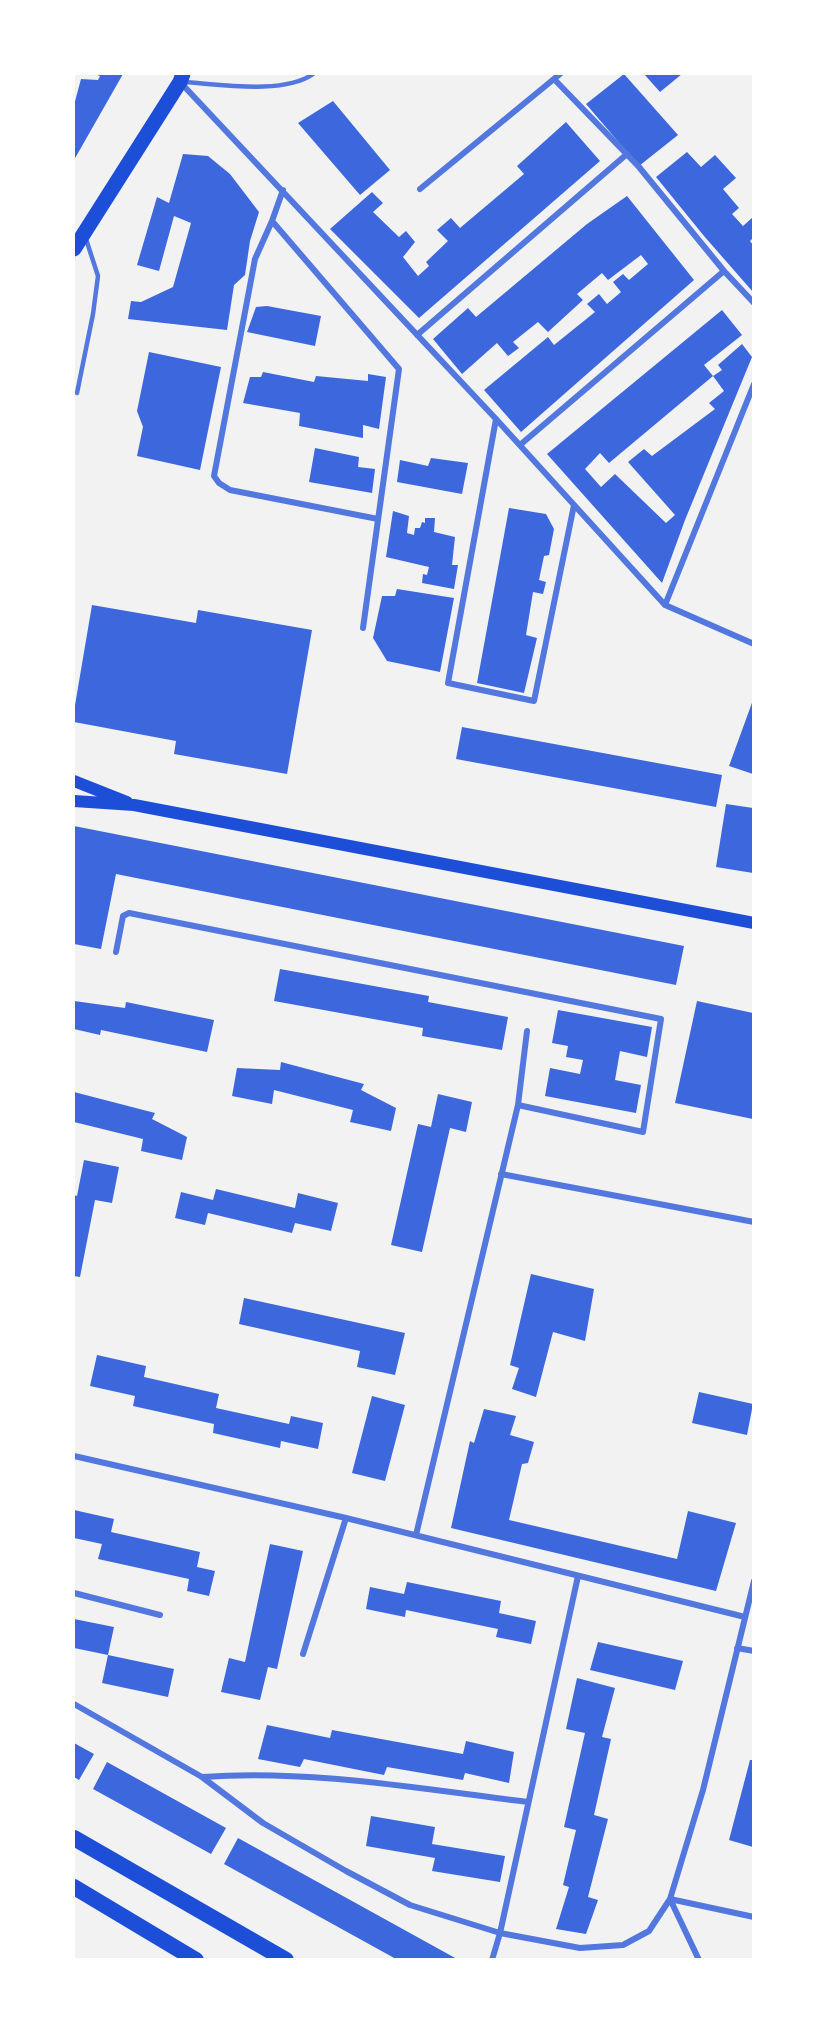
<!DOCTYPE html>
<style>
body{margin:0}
#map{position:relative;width:827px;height:2033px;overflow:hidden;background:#f2f2f2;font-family:"Roboto Serif",serif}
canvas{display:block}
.frame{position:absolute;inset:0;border:75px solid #fff;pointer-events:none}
</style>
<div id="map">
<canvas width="827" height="2033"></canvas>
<div class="frame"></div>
</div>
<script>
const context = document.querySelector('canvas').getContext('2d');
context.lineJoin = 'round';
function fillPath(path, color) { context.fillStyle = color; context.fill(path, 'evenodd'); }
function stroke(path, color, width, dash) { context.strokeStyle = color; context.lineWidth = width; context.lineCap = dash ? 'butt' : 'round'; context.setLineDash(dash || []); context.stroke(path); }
fillPath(new Path2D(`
 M94 74H123L74 160V105L81 79 98 80 100 76Z
 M624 74 678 135 639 166 586 104Z
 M644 74H682L660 92Z
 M333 101 390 170 360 195 298 123Z
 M566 122 600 161 419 318 330 229 372 192 383 203 373 212 399 237 406 231 415 242 403 257 418 276 429 266 426 262 448 241 437 230 451 218 460 228 524 174 517 166Z
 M687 152 701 167 715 155 736 178 723 189 739 208 732 214 743 226 753 217V238L750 241 753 245V292L704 236 656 177Z
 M183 154 208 156 230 174 259 212 250 241 245 275 234 285 227 330 128 319 131 301 141 302 173 287 191 223 174 216 159 271 137 265 157 197 169 203Z
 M627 196 694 280 521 432 484 390 548 337 554 345 595 312 587 304 599 294 607 304 621 292 613 282 623 274 629 280 648 264 641 255 608 280 602 273 577 294 583 300 548 332 538 322 513 342 519 348 508 356 497 343 462 374 433 339 468 308 476 317 587 224Z
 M267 306 321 316 315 346 247 332 256 307Z
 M722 310 742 335 704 365 713 376 609 463 600 453 585 469 601 487 615 474 666 523 675 515 628 462 644 449 652 456 715 409 709 403 724 391 713 376 722 370 718 365 742 344 752 357 685 520 662 583 547 454Z
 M149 352 221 367 200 470 137 456 143 427 137 411Z
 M263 372 314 382 316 376 368 381V374L386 377 379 429 363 425V438L299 426 300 413 243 403 250 377H261Z
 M315 448 359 457 358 467 375 469 372 493 309 482Z
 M431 458 468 463 462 494 397 482 400 460 428 466Z
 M509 508 546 514 554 529 549 555 544 556 539 580 546 582 543 594 533 592 526 635 537 638 524 693 477 683Z
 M393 511 409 516 407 533 414 535 415 528H420L422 522 425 523V518H435L434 532 455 537 452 565H458L454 589 422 583 423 574 427 575 429 567 386 557Z
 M397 589 454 598 440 672 387 661 373 638 382 596H395Z
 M92 605 196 623 198 610 312 630 287 774 174 754 176 741 74 722V711Z
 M753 700V774L729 766Z
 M462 727 722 775 716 807 456 759Z
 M726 804 753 808V873L716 867Z
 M74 826 684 946 676 985 116 874 101 949 74 944Z
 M280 969 429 996 428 1002 508 1017 502 1050 422 1036 423 1028 274 1001Z
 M74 1001 125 1008 126 1002 214 1020 207 1052 101 1030 100 1035 74 1029Z
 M697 1001 753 1013V1119L675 1103Z
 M558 1010 652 1027 647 1057 620 1051 615 1080 641 1085 636 1113 545 1096 550 1068 580 1074 583 1060 566 1057 568 1046 552 1043Z
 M281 1062 364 1084 361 1090 396 1108 391 1131 350 1122 353 1110 274 1090 272 1104 232 1096 237 1068 280 1070Z
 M74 1092 155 1113 152 1119 187 1137 182 1160 141 1151 143 1139 74 1122Z
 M438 1094 472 1102 466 1132 450 1128 422 1252 391 1245 418 1124 431 1127Z
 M84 1160 119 1167 112 1203 95 1200 80 1277 74 1276V1195L77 1196Z
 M216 1189 295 1208 298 1193 338 1203 331 1231 295 1223 292 1233 208 1213 205 1225 175 1218 181 1192 213 1200Z
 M531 1274 594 1289 585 1341 553 1332 536 1397 512 1389 519 1368 510 1365Z
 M244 1298 405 1333 395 1375 357 1367 360 1351 239 1324Z
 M97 1355 146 1366 144 1377 219 1394 216 1408 289 1424 291 1416 323 1423 318 1449 281 1441 280 1448 213 1433 214 1424 133 1406 135 1396 90 1386Z
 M699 1392 753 1404 747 1435 692 1423Z
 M372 1396 405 1405 385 1481 352 1473Z
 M484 1409 516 1416 510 1435 534 1442 528 1463 522 1464 509 1520 677 1559 688 1511 736 1523 716 1591 451 1528 470 1441 474 1443Z
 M74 1510 114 1519 111 1532 200 1552 197 1567 215 1571 209 1596 187 1591 189 1579 98 1559 102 1544 74 1538Z
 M270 1544 303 1551 277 1669 268 1667 260 1700 221 1692 229 1658 245 1662Z
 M407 1582 501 1601 499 1613 536 1621 531 1644 496 1637 498 1629 406 1610 405 1617 366 1609 370 1587 404 1594Z
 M74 1619 114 1627 108 1655 174 1669 168 1697 102 1683 108 1655 74 1648Z
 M598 1642 683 1661 675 1690 590 1670Z
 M577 1678 615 1688 602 1737 611 1739 594 1815 608 1819 588 1897 598 1900 586 1934 556 1929 569 1887 563 1885 576 1830 564 1827 585 1733 566 1729Z
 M267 1725 330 1738 332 1730 463 1754 466 1741 514 1752 509 1783 465 1773 463 1780 387 1767 384 1775 304 1759 300 1767 258 1759Z
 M74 1743 94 1754 79 1780 74 1777Z
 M750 1760H753V1847L729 1840Z
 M107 1762 226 1828 211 1854 93 1789Z
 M371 1816 435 1827 432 1844 505 1856 500 1882 432 1871 435 1858 366 1846Z
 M238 1838 457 1959H396L224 1864Z`), '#3d67dc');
stroke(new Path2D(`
 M183 82C218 84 284 95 313 74
 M77 393 93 314 98 276 86 239`), '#5277de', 4.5);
stroke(new Path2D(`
 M554 79 639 167 724 271 754 303
 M181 83 496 419 665 605 754 644
 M420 189 560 74
 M283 190 272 221 399 369 363 628
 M272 221 255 259 214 476 219 483 230 490 378 519
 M417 335 627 154
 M496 419 448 683 534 701 574 505
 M520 445 724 271
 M665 605 754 384
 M116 952 123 916 129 913 661 1019 643 1132 518 1105
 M501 1174 754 1222
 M74 1456 346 1518 745 1617
 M416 1535 518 1105 527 1031
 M74 1593 160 1615
 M737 1648 754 1651
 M303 1654 346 1518
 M74 1704 202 1777 263 1823 346 1871 410 1905 500 1933 580 1948 623 1945 649 1931 670 1899 703 1790 754 1581
 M202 1777C311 1769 421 1789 528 1802
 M670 1899 754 1917
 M670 1899 699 1960
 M492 1960 500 1933 578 1576`), '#5277de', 6);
stroke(new Path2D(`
 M74 781 127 802
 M74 801 134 805 754 923`), '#1d4ed8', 12);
stroke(new Path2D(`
 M74 249 180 82 183 74`), '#1d4ed8', 15);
stroke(new Path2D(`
 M74 1838 286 1960
 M74 1887 196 1960`), '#1d4ed8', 16);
</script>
